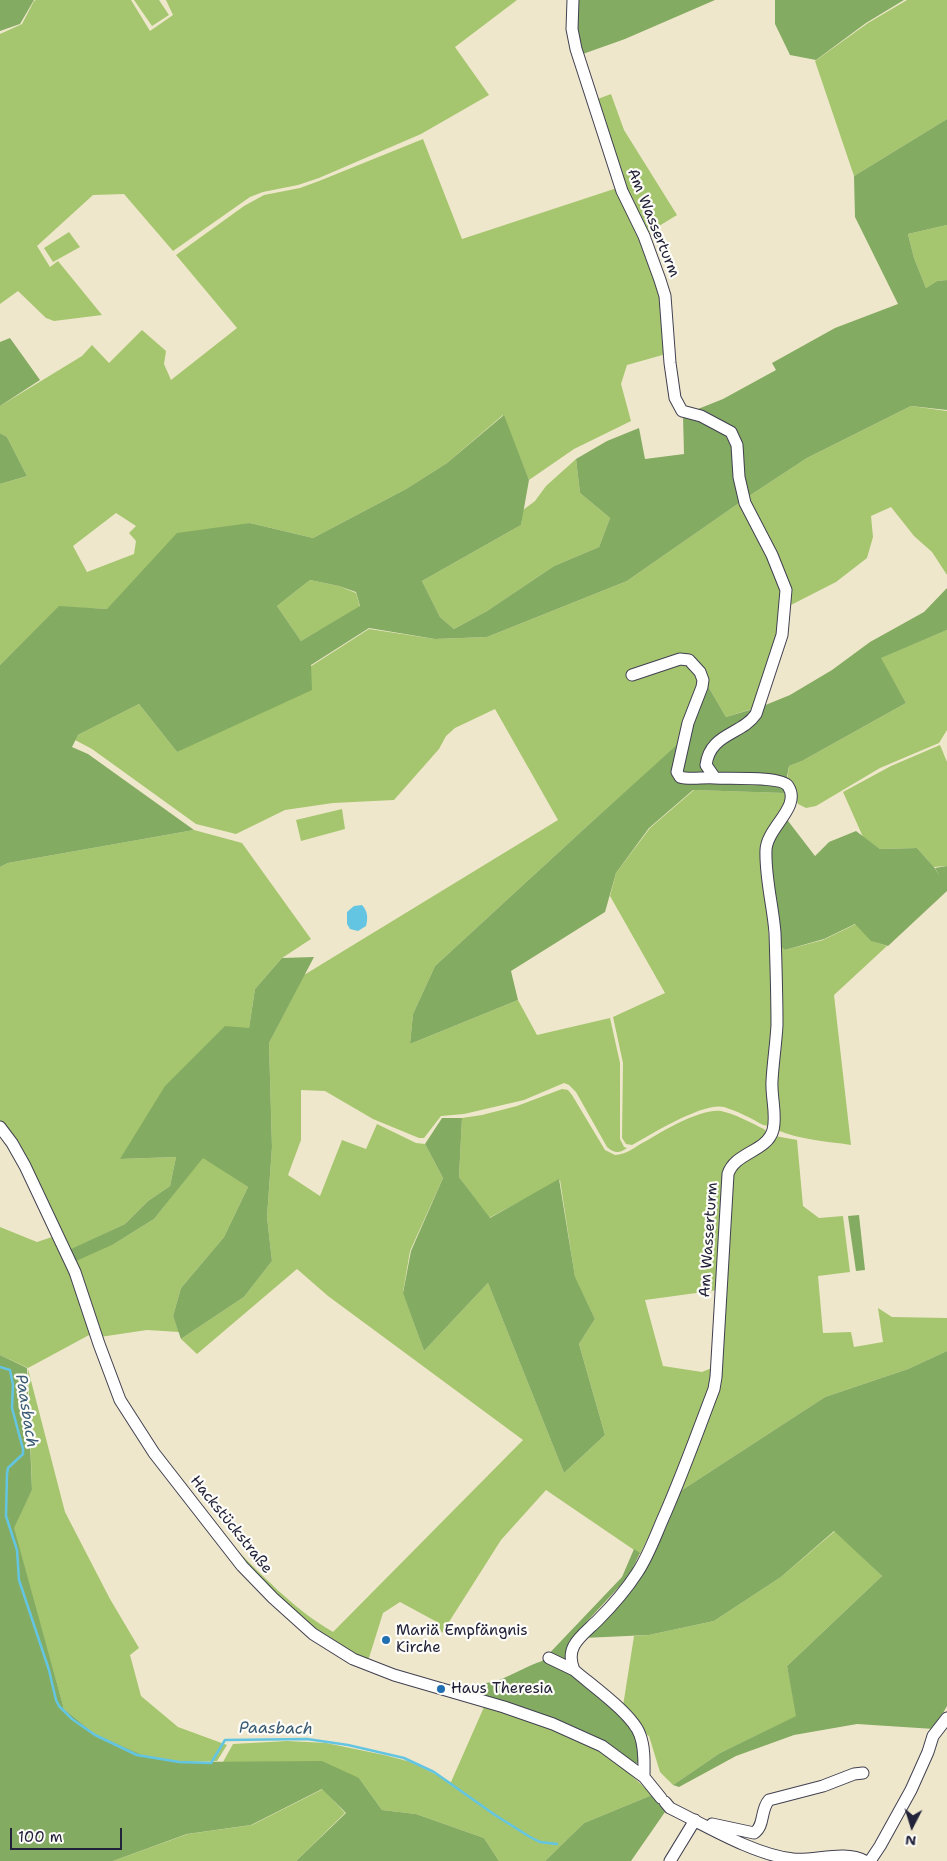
<!DOCTYPE html>
<meta charset="utf-8">
<style>
body{margin:0}
#map{position:relative;width:947px;height:1861px;overflow:hidden;background:#efe7cb;font-family:"Shantell Sans",sans-serif}
canvas{display:block}
.north{position:absolute;left:887px;top:1801px;width:50px;height:50px;-webkit-text-stroke:4px #fdfcf7;paint-order:stroke;rotate:185deg;font-size:14px;font-weight:700;line-height:20px;text-align:center;color:#22223b}
.north::after{content:'';display:block;margin:auto;width:18px;height:22px;background:#22223b;clip-path:polygon(50% 0,100% 100%,50% 72%,0 100%)}
.scale{position:absolute;left:10px;top:1828px;width:112px;height:22px;box-sizing:border-box;border:2px solid #22223b;border-top:0;padding-left:6px;font-size:15px;line-height:18px;white-space:nowrap;color:#22223b;-webkit-text-stroke:4px #fdfcf7;paint-order:stroke}
</style>
<div id="map">
<canvas width="947" height="1861"></canvas>
<div class="north">N</div>
<div class="scale">100 m</div>
</div>
<script>
const context = document.querySelector('canvas').getContext('2d');
context.lineJoin = 'round';
function fillPath(path, color) { context.fillStyle = color; context.fill(path, 'evenodd'); }
function stroke(path, color, width, dash) { context.strokeStyle = color; context.lineWidth = width; context.lineCap = dash ? 'butt' : 'round'; context.setLineDash(dash || []); context.stroke(path); }
function drawText(font, color, halo, rows, align = 'center') {
  context.font = font + ' "Shantell Sans",sans-serif'; context.lineWidth = 4.5; context.setLineDash([]); context.textBaseline = 'middle'; context.strokeStyle = halo; context.fillStyle = color; for (const [text, x, y, turn = 0] of rows) {
    context.save(); context.translate(x, y); context.rotate((+turn || 0) * Math.PI / 180); context.textAlign = isNaN(turn) ? turn : align; if (halo) context.strokeText(text, 0, 0); context.fillText(text, 0, 0); context.restore();
  }
}
fillPath(new Path2D(`
 M36 0H131L150 31 173 15 166 0H517L455 47 489 95 421 134 319 178 298 185 263 192 250 197 173 251 124 194 93 195 37 246 50 267 58 261 102 315 54 321 46 318 18 291 0 304V34L22 24 34 1Z
 M134 0H159L169 15 152 26Z
 M907 0H947V119L854 176 815 61 868 23Z
 M611 94 624 130 677 215 646 234 625 192 595 100Z
 M423 139 462 239 617 188 645 245 664 311 666 354 627 365 621 384 631 421 574 449 529 480 503 415 447 463 406 489 313 538 250 523 166 546 108 609 59 607 0 665V484L27 476 7 437 0 433V406L82 356 92 345 109 363 142 330 166 351 164 364 171 380 237 328 176 255 244 206 264 195 300 188 319 181ZM116 513 136 526 129 533 136 541 134 554 87 572 73 546Z
 M947 225V280L937 281 926 288 914 258 908 234Z
 M69 232 80 247 53 262 44 248Z
 M911 406 947 411V575L932 552 914 536 891 507 871 516 873 537 867 558 836 582 787 607 746 498 807 458Z
 M576 459 580 493 610 518 599 547 554 566 487 611 454 629 440 617 422 581 521 525 523 510 535 501 546 486Z
 M742 501 783 591 779 634 755 708 726 717 705 681 680 743 585 828 435 966 413 1014 410 1044 518 1000 537 1035 610 1018 620 1063V1139L624 1147 627 1148C619 1154 614 1153 607 1147L576 1092 569 1085 564 1083 524 1100 464 1114 441 1116 424 1138H419L373 1119 325 1091 301 1090V1140L288 1175 320 1196 342 1140 366 1149 377 1124 416 1143 425 1144 443 1178 410 1251 403 1292 424 1351 488 1283 564 1473 605 1435 579 1344 595 1319 575 1278 560 1180 489 1218 459 1177 462 1118 482 1115 517 1106 562 1089 568 1090 572 1095 605 1150 615 1155C626 1155 636 1146 646 1141 663 1131 701 1108 721 1111 736 1114 751 1123 764 1129L768 1133 727 1169 718 1290 645 1300 663 1366 702 1372 714 1367 712 1383 679 1475 640 1554 546 1490 501 1540 442 1633 437 1622 400 1602 383 1613 368 1661 314 1631 269 1588 227 1540C260 1573 292 1608 333 1632L523 1440 328 1296 297 1269 197 1354 181 1339 244 1297 272 1261 267 1217 272 1147 269 1043 304 975 558 820 495 709 455 728 446 736 439 749 394 800 333 803 285 810 236 834 196 824 92 749 75 740 78 735 139 704 177 752 369 629 435 639 487 637 627 581Z
 M310 580 339 586 356 593 360 607 301 641 277 606Z
 M947 630V730L939 743 880 768 816 806 806 808 798 804 793 790 787 782 789 766 802 761 906 703 880 658Z
 M940 745 947 762V866L934 867 917 848 880 849 863 837 843 792 891 766Z
 M694 790 784 793 790 806 766 903 773 985 770 1126 763 1125C751 1118 737 1111 724 1107 703 1102 652 1134 632 1145L626 1144 622 1138 623 1063 613 1017 665 993 610 896 616 873 650 828Z
 M342 809 345 829 301 841 296 820Z
 M194 830 242 843 311 939 282 958 255 989 249 1028 120 1159 176 1157 170 1186 148 1201 125 1224 72 1249 114 1244 154 1219 203 1157 248 1187 224 1237 181 1288 173 1316 179 1332 147 1330 100 1337 0 1123V867L8 863Z
 M856 924 872 941 887 946 834 995 851 1145C826 1141 800 1140 777 1130L775 941 785 950 823 940Z
 M775 1136 797 1140 803 1206 819 1218 843 1216 850 1272 818 1276 823 1333 851 1332 854 1347 883 1342 878 1308 892 1317 947 1318V1351L908 1369 825 1397 679 1492 715 1397 731 1174 742 1162Z
 M0 1227 37 1242 55 1236 74 1283 91 1334 28 1368 0 1355Z
 M28 1369 65 1512 110 1599 139 1648 130 1655 141 1696 178 1727 227 1745 217 1761 186 1762 141 1755 95 1734 64 1709 13 1528 32 1490Z
 M835 1531 882 1576 787 1666 797 1716 720 1753 673 1785 660 1772 649 1736 645 1734 623 1706 634 1636 649 1635 714 1621 781 1577Z
 M484 1707C522 1717 560 1731 595 1749 616 1760 635 1778 652 1795L584 1823 545 1861H499L484 1838 416 1814 382 1810 359 1778 223 1762 233 1744 287 1741 326 1743 384 1755 411 1762 451 1782Z
 M323 1789 345 1813 296 1861H113L188 1834 252 1825Z`), '#a5c66f');
fillPath(new Path2D(`
 M0 0H34L20 24 0 31Z
 M576 0H715L625 39 580 55 575 30Z
 M775 0H904L866 23 816 60 790 55 775 24Z
 M947 119V225L908 234 914 258 926 288 937 281 947 280V410L911 406 807 458 746 498 740 444 718 419 698 409 723 399 776 370 772 363 835 328 898 304 855 217 854 176Z
 M10 338 40 380 0 406V342Z
 M504 415 529 480 521 525 422 581 440 617 454 629 487 611 554 566 599 547 610 518 580 493 576 459 607 441 639 428 645 459 684 454 683 416C694 419 708 422 717 428 737 440 738 479 742 501L627 581 487 637 435 639 369 628 311 665 312 690 177 752 139 704 78 735 72 747 88 754 194 830 8 863 0 867V665L59 606 107 609 177 533 250 523 313 538 406 489 447 463ZM310 580 339 586 356 592 360 606 301 641 277 606Z
 M0 433 7 437 27 476 0 484Z
 M947 588V630L881 658 906 703 802 761 789 766 784 793 693 790 649 828 616 873 605 912 511 971 518 1000 410 1044 413 1014 435 966 585 828 679 743 705 681 726 717 763 706 790 695 832 670 870 642 924 612Z
 M785 817 815 856 829 842 856 831 880 849 917 848 934 867 940 877 935 868 947 866V891L888 946 871 941 855 924 824 939 785 950 775 942 770 834Z
 M314 957 269 1043 272 1147 267 1217 272 1261 244 1297 181 1339 173 1316 181 1288 224 1237 248 1187 203 1158 154 1219 114 1244 76 1261 71 1249 125 1224 148 1201 170 1186 176 1157 120 1159 165 1086 225 1026 249 1028 255 989 282 958Z
 M442 1118H462L459 1177 490 1218 559 1179 575 1277 595 1319 579 1344 605 1435 564 1473 488 1283 424 1351 403 1293 411 1251 443 1178 425 1144Z
 M859 1215 865 1270 856 1271 848 1216Z
 M947 1351V1706L934 1729 857 1724 794 1735 736 1756 679 1787 673 1785 720 1753 796 1716 787 1666 882 1576 834 1531 781 1577 714 1621 649 1635 583 1638 636 1580 679 1492 825 1397 908 1369Z
 M0 1355 27 1368 32 1490 14 1528 64 1709 95 1734 142 1755 186 1762 322 1761 359 1778 382 1810 416 1814 484 1838 499 1861H296L346 1813 322 1789 251 1825 187 1834 113 1861H0Z
 M634 1549 640 1553 629 1576 569 1641 566 1656 623 1718 637 1737 640 1763H633L609 1746 433 1683C455 1685 478 1687 499 1680 514 1674 527 1666 542 1661L622 1577Z
 M652 1795 665 1812 631 1861H545L584 1823Z`), '#84ab62');
fillPath(new Path2D(`
 M362 905C368 912 368 918 366 926L358 931 350 929 347 924V912L354 906Z`), '#64c5e2');
stroke(new Path2D(`
 M0 1367 10 1370 13 1385 12 1408 23 1449V1454L8 1468 7 1474 6 1516 17 1550 19 1580 49 1670 56 1700 59 1706 72 1719 95 1735 137 1755 179 1762 211 1763 225 1740 307 1739 348 1745 404 1758 434 1772 495 1815 530 1837 540 1842 557 1844`), '#64c5e2', 2.5);
const minor = new Path2D(`
 M573 0 572 29 576 49 622 191 644 236 660 280 665 296 670 363 675 398 682 411 701 416 731 432 737 445 739 477 745 503 772 555 786 590 782 635 756 714C742 735 710 733 706 765L715 778C729 779 781 776 788 786 802 807 767 827 766 850 765 878 773 906 775 933 776 964 777 994 777 1025 776 1044 773 1062 772 1081 771 1097 777 1115 773 1130 767 1152 735 1152 728 1174L716 1377 714 1389C698 1431 683 1473 665 1514 656 1534 649 1555 637 1573 626 1590 612 1606 598 1620 582 1636 564 1646 574 1670 591 1685 633 1714 640 1735 645 1748 644 1764 644 1777
 M632 675 680 659 689 660 700 672 703 680 702 687 688 723 677 772 680 777C689 780 704 777 715 778
 M0 1127 12 1143 25 1166 75 1272 99 1344 120 1400 154 1453 242 1566 273 1598 313 1634 353 1659 394 1675 504 1707 553 1724 602 1746 644 1777 661 1798
 M549 1658 574 1670
 M665 1802 670 1808C705 1825 754 1855 793 1859 816 1861 844 1850 865 1861
 M712 1824 754 1833C765 1826 760 1810 769 1800L823 1786 854 1774 863 1773
 M670 1861 695 1820
 M870 1861 880 1846 911 1790 928 1752 933 1736 947 1718`);
stroke(minor, '#414051', 13);
stroke(minor, '#fff', 11);
for (const [x, y, r, color] of [
 [386,1640,5,"#1f6fb2"],
 [441,1689,5,"#1f6fb2"]
]) { const dot = new Path2D(); dot.arc(x, y, r, 0, 2 * Math.PI); context.fillStyle = color; context.fill(dot); stroke(dot, '#fdfcf7', 2); }
drawText('15px', '#22223b', '#fdfcf7', [
 ["Am Wasserturm",653,223,68],
 ["Am Wasserturm",709,1240,-86],
 ["Hackstückstraße",231,1525,51]
]);
drawText('15px', '#22223b', '#fdfcf7', [
 ["Mariä Empfängnis",396,1631],
 ["Kirche",396,1648],
 ["Haus Theresia",451,1689]
], 'left');
drawText('italic 16px', '#395b75', '#fdfcf7', [
 ["Paasbach",26,1411,81],
 ["Paasbach",276,1729,1]
]);
</script>
